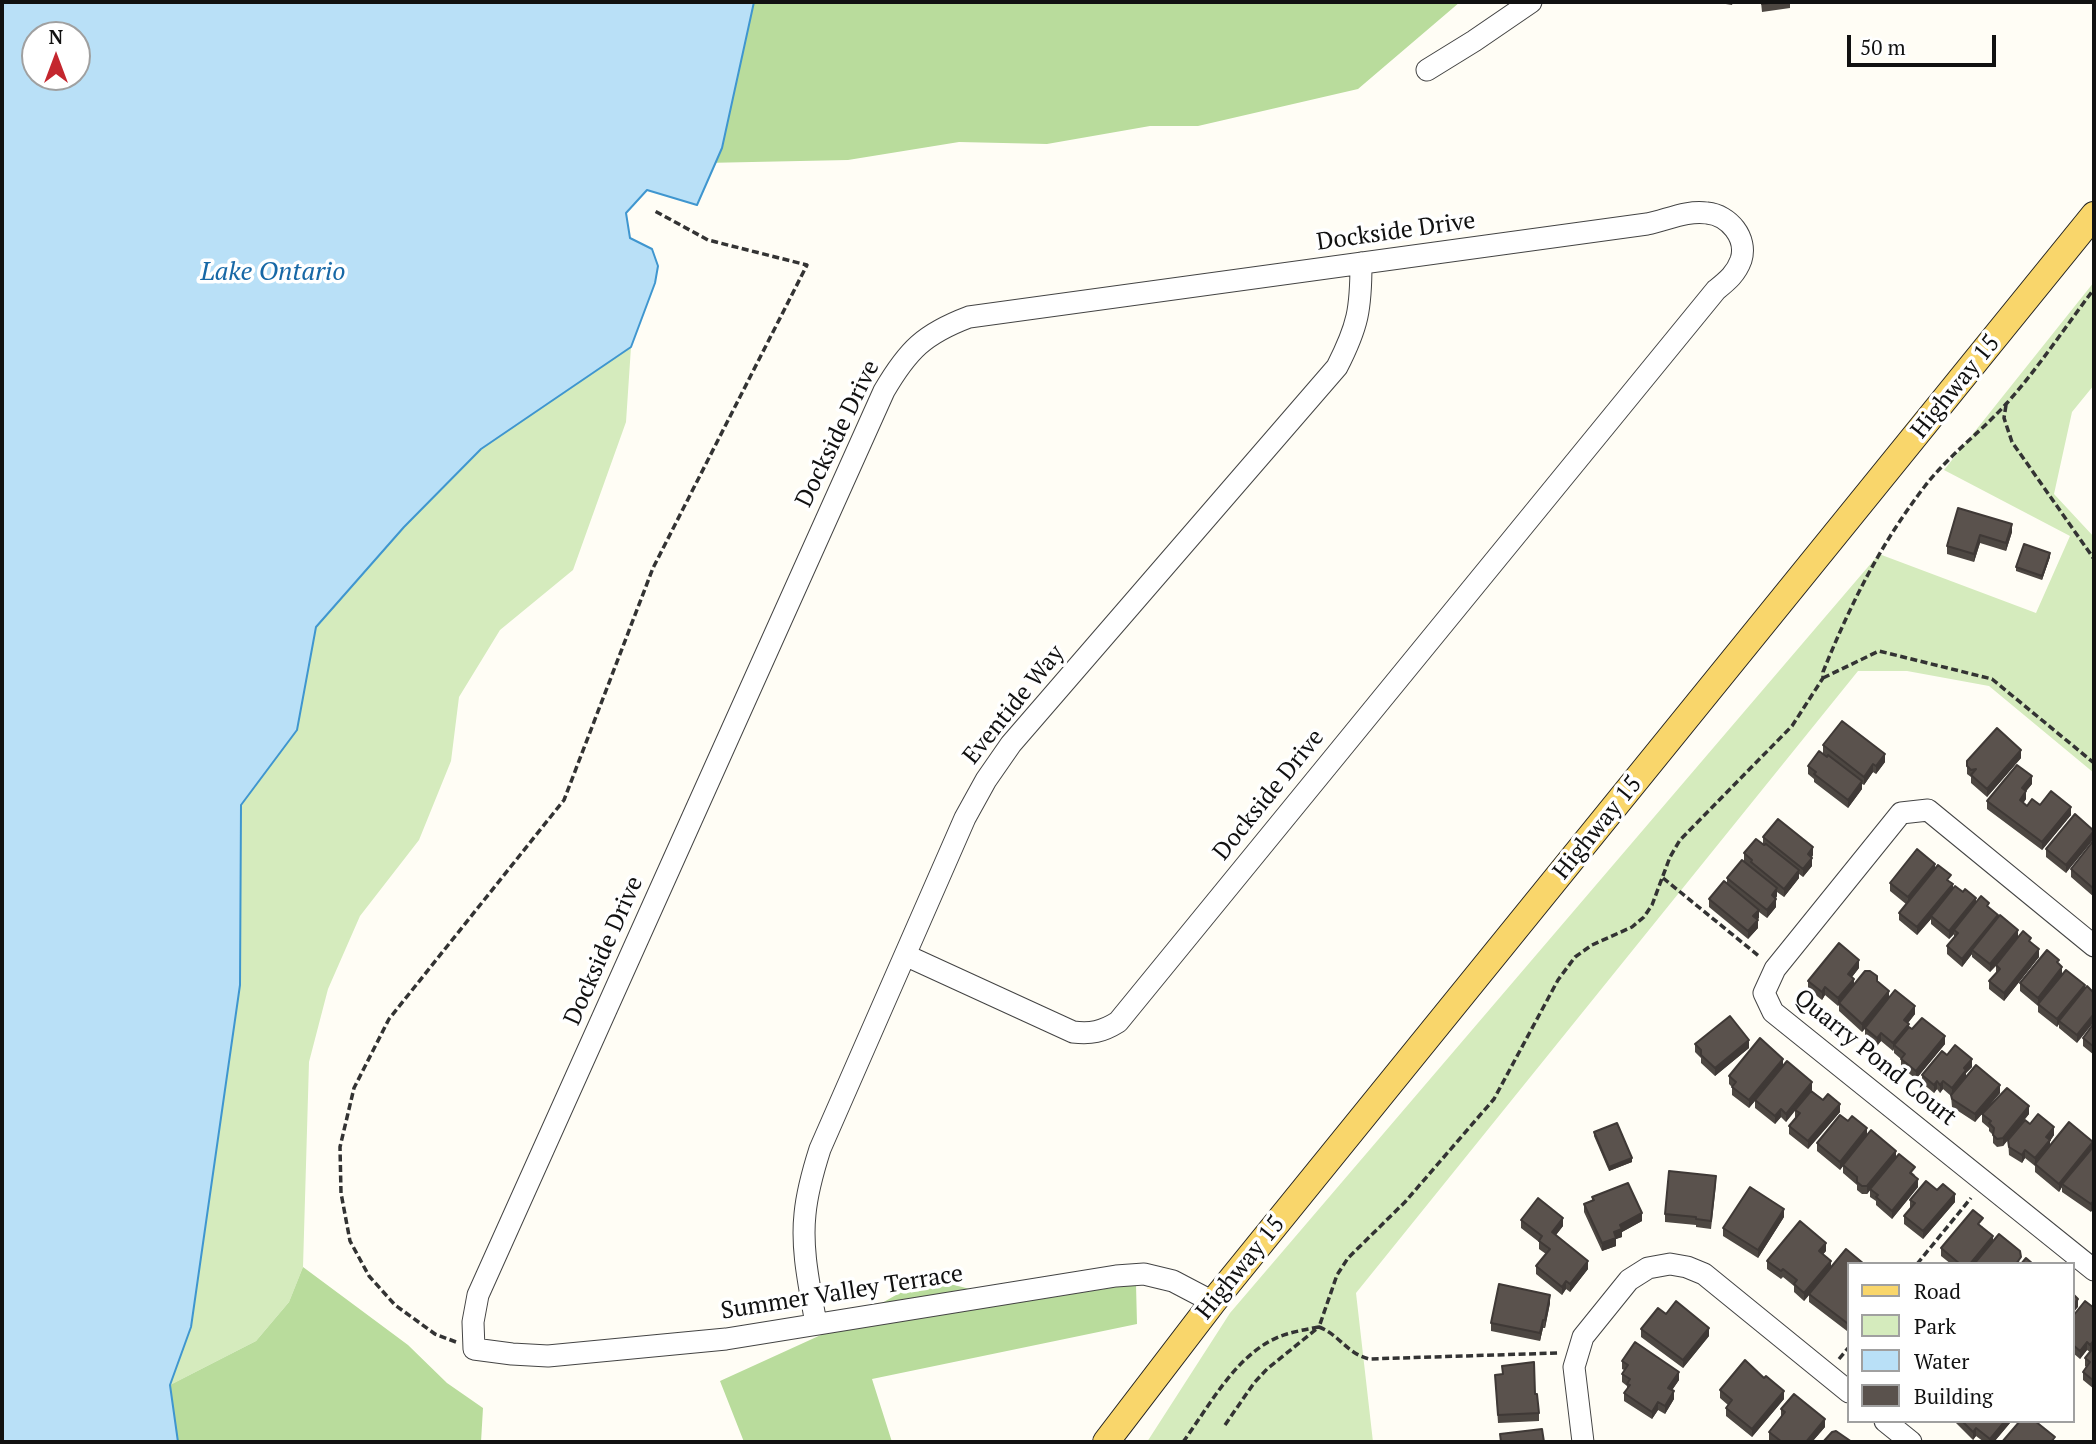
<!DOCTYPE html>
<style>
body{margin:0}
#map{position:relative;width:2096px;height:1444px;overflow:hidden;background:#fffdf5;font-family:"PT Serif",serif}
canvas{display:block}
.frame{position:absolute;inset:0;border:4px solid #111;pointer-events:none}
.legend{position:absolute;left:1847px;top:1262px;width:228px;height:161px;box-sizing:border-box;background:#fff;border:2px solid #a0a0a0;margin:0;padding:9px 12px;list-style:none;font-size:21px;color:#111}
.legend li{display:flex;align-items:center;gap:14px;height:35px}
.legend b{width:35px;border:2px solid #a0a0a0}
.north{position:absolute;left:21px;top:21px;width:70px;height:70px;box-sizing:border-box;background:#fff;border:2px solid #a0a0a0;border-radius:50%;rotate:0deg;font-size:19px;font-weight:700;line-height:28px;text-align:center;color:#111}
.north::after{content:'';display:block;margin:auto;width:24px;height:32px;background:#c4262e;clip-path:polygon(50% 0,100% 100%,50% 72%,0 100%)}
.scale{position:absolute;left:1847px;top:35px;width:149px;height:32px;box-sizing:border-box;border:4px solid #111;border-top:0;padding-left:9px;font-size:21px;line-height:24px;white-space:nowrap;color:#111;-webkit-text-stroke:5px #fff;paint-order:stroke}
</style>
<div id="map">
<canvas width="2096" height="1444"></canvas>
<div class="frame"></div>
<ul class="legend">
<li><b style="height:9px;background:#f9d66b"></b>Road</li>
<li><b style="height:19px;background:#d5ebbd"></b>Park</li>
<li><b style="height:19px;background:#b9e0f7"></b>Water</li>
<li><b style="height:19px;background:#5a524d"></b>Building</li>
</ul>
<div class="north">N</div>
<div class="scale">50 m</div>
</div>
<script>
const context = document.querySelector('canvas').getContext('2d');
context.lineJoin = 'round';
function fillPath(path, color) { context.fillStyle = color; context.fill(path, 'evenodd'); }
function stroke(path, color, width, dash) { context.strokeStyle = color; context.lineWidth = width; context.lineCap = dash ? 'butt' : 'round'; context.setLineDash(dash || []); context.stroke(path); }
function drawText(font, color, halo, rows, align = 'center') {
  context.font = font + ' "PT Serif",serif'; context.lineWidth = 7; context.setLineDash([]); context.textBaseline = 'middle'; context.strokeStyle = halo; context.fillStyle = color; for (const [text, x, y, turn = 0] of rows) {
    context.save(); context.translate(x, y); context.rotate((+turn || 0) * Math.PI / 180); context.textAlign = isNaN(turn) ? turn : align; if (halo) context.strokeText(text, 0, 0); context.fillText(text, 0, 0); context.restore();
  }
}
fillPath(new Path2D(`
 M2094 282V385L2072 412 2054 494 2094 537V773L1989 686 1907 671H1858L1356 1293 1373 1442H1147L1230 1313 1879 554 2036 613 2070 536 1944 470Z
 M631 347 626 422 573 570 500 630 459 697 451 761 419 840 360 916 328 989 309 1062 303 1267 289 1302 256 1341 170 1385 191 1327 240 985 241 805 297 730 316 627 404 527 481 449Z`), '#d5ebbd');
fillPath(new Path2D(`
 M746 2H1460L1358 89 1198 126H1150L1047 144 959 142 848 160 704 163Z
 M303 1267 408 1345 447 1383 483 1408 481 1442H178L170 1385 256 1341 289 1302Z
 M926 1278 1022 1302 1136 1284 1137 1324 872 1379 892 1442H744L720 1381 845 1324Z`), '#b9dc9c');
const water = new Path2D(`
 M2 2H754L722 148 697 205 647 190 626 213 630 238 652 249 658 266 655 283 631 347 481 449 404 527 316 627 297 730 241 805 240 985 191 1327 170 1385 178 1442H2ZM35 35H77V77H35Z`);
fillPath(water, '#b9e0f7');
stroke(water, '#3f96cf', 2);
const minor = new Path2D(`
 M1427 70 1474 41 1531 2
 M2094 946 1928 810 1901 813 1775 969 1764 993 1773 1012 2094 1270
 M905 955 1073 1032C1091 1034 1102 1032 1118 1022L1716 290C1727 281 1736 274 1741 260 1748 238 1729 215 1707 213 1687 210 1667 220 1647 224L969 317C924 334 908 350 884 391L478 1295 473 1322 474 1349 512 1354 548 1356 726 1339 1116 1276 1144 1274 1173 1281 1213 1302
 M816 1324C810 1288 801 1251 805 1214 807 1192 813 1171 820 1149L965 818 986 780 1011 744 1337 367C1358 326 1361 309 1361 263
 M1885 1421 1911 1442
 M1583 1442 1574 1367 1583 1337 1629 1280 1648 1268 1670 1264 1687 1267 1704 1274 1849 1392`);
const major = new Path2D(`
 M1106 1442 1213 1302 2094 215`);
stroke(minor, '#444', 23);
stroke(major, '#222', 28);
stroke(new Path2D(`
 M2006 405 2004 418 2012 442 2094 559
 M1823 678 1879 651 1992 679 2094 763
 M1663 878 1760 957
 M1917 1264 1971 1198
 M456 1342 435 1334 395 1305 369 1276 350 1241 341 1193 340 1147 354 1088 389 1019 564 800 653 568 807 265 708 240 653 210
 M1839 1359 1849 1347
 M1225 1425 1254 1383 1267 1369 1319 1327C1340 1335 1346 1353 1369 1359L1558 1353
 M1183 1442C1211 1404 1239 1348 1287 1334 1297 1331 1308 1329 1319 1327L1337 1275 1348 1258 1405 1202 1494 1099 1558 980 1575 957 1592 945 1632 927 1644 917 1652 905 1670 857 1680 840 1792 726 1823 678V672C1850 605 1881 543 1925 486 1950 454 1981 432 2007 403 2039 367 2066 326 2094 289`), '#333', 3.5, [7, 3.5]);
stroke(minor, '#fff', 21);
stroke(major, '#f9d66b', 26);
fillPath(new Path2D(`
 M1713 2H1733L1732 5Z
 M1761 2H1790V8L1762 12Z
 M1958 508 2012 532 2006 551 1980 543 1974 562 1947 554V546Z
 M2050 557 2042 580 2016 571V567Z
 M1823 745 1885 762 1876 774 1873 772 1864 785 1862 784V789L1848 808 1814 782V779L1808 774V766L1823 753Z
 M2021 758 1987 797 1971 783V777L1967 774V761Z
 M2032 784 2026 791V799L2023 803 2027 806 2040 805 2071 815 2042 850 1987 809V801Z
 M2094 831 2066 873 2046 857V849Z
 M1763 837 1813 855 1812 857V866L1803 877 1799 874V878L1784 897 1777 892V896L1776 898V907L1767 918 1759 912V918L1757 919 1758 928 1748 939 1709 907V899L1727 884V878L1744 861V853L1763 845Z
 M2094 840V897L2071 877V869Z
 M1935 869 1951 883 1953 889 1976 902 1989 908 1998 918 2018 938 2031 943 2039 957 2004 1001 1989 989V981L1996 973V966L1990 972 1972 957V954L1962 967 1947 954V946L1954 938V934L1949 939 1931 924V919L1917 935 1899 920V913L1906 904 1890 891V883Z
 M2059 964 2062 975 2085 985 2077 1043 2059 1028V1024L2057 1027 2038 1012V1005V1006L2020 991V983Z
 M1859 968 1852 977 1854 985 1877 981 1889 997 1915 1014 1908 1023 1909 1028 1945 1044 1916 1079 1901 1067V1059L1894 1053V1049L1893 1051 1881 1041 1877 1046 1865 1036V1029L1862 1032 1839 1011V1005L1838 1006 1825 995 1822 1000 1808 989V981Z
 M2094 1023V1055L2083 1046V1038Z
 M1695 1044 1749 1048 1715 1076 1701 1063V1058L1695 1052Z
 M1947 1055 1972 1067 1966 1073V1077L2000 1093 1975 1122 1952 1107 1951 1096 1943 1089 1940 1093 1937 1089 1934 1093 1922 1083V1075Z
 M1783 1066 1823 1100 1840 1112 1808 1149 1789 1134V1126L1795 1118V1110L1786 1122 1781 1117 1775 1124 1755 1108V1101L1749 1108 1732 1095V1087L1729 1084V1076Z
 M1982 1114H2029L2003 1146 1997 1147 1993 1143V1135L1989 1131V1128L1982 1122Z
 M2030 1124 2054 1135 2050 1141V1146L2093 1142 2091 1212 2062 1192V1187L2059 1192 2035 1172V1166L2025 1158 2022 1163 2009 1155 2008 1140Z
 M1594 1132 1632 1162 1609 1171 1594 1136Z
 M1867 1136 1896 1158 1915 1175 1918 1187 1892 1219 1876 1205V1201L1870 1197V1190L1867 1194H1862L1857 1190V1185L1843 1173V1166L1840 1170 1817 1151V1143Z
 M1716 1184 1711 1229 1696 1227V1225L1665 1222V1214Z
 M1937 1190 1955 1202 1923 1239 1904 1224V1216L1910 1208V1200Z
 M1592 1197 1642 1221 1622 1232V1237L1616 1239V1246L1602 1251 1584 1212V1204L1592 1200Z
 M1784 1217 1758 1258 1723 1236V1228Z
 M1521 1220 1563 1226 1556 1235 1588 1269 1570 1292 1566 1289 1562 1295 1536 1274V1266L1546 1254 1539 1249V1242L1521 1228Z
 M1983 1226 1982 1227 1993 1241 2021 1263 2033 1264H1951L1941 1256V1248Z
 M1826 1251 1823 1254 1831 1268 1864 1264 1847 1331 1809 1302V1295L1804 1301 1794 1292V1286L1783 1277 1781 1279 1767 1269V1261Z
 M1550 1303 1545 1328H1543L1540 1341 1491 1331V1323Z
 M2094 1308V1389L2083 1380V1372L2086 1367 2085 1366V1358L2090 1352 2087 1350 2080 1359 2073 1353V1316Z
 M1666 1314 1709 1336 1683 1368 1641 1337V1329Z
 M1622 1361 1679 1380 1672 1390 1674 1399 1665 1414 1658 1410 1652 1419 1624 1401V1393L1627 1389V1386L1622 1382V1374L1624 1370 1622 1369Z
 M1502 1366 1535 1394 1539 1413V1421L1498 1423 1495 1375 1502 1374Z
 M1720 1390 1784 1399 1752 1437 1726 1416V1408L1728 1405 1720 1398Z
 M1781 1409 1825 1427 1812 1442H1772L1769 1440V1432L1781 1417Z
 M1954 1421H2010V1423L1994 1442H1984L1976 1436 1973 1440Z`), '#4d4742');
fillPath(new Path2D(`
 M2012 524V532L2006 551V543Z
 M1980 535V543L1974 562V554Z
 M2050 553V557L2042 580V576Z
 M2021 750V758L1987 797V789Z
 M1885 754V762L1876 774V766Z
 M1873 764V772L1864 785V777Z
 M2032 776V784L2023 795 2026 791V799L2020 808V800L2022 788Z
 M1862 781V789L1848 808V800Z
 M2071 807V815L2042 850V842Z
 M2094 831V839L2066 873V865Z
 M1813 847V855L1808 862V854Z
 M1812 858V866L1803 877V869Z
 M1935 864V872L1908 905V897Z
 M1799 870V878L1784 897V889Z
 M1953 884V892L1931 916V919L1917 935V927Z
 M1777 888V896L1772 903V895Z
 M1976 898V906L1954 930V934L1949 939V931Z
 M1776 899V907L1767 918V910Z
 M1759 910V918L1753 924V916Z
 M1998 915V923L1972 950V954L1962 967V959Z
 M1758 920V928L1748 939V931Z
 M2018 930V938L1990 972V964Z
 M2039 949V957L2004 1001V993Z
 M1859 960V968L1848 982V974Z
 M2062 967V975L2038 1006V998Z
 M1854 979V987L1839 1003 1838 1006V998Z
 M2085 985V993L2059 1021V1024L2057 1027V1019Z
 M1825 987V995L1822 1000V992Z
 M1889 991V999L1862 1032V1024Z
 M1915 1006V1014L1904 1028V1020Z
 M2094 1014V1022L2077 1043V1035Z
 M1909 1024V1032L1894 1045 1893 1051V1043Z
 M1881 1033V1041L1877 1046V1038Z
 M1945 1036V1044L1916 1079V1071Z
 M1749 1040V1048L1715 1076V1068Z
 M1783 1059V1067L1749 1108V1100Z
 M1972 1059V1067L1966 1073V1078L1952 1096V1088L1964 1068Z
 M1937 1081V1089L1934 1093V1085Z
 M1943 1081V1089L1940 1093V1085Z
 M1812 1082V1090L1786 1122V1114Z
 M2000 1085V1093L1975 1122V1114Z
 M1840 1104V1112L1808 1149V1141Z
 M2029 1106V1114L2003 1146V1138Z
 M1781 1109V1117L1775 1124V1116Z
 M2054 1127V1135L2050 1141V1148L2035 1166V1158L2046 1137Z
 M1867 1128V1136L1840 1170V1162Z
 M2093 1142V1150L2062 1184V1187L2059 1192V1184Z
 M2025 1150V1158L2022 1163V1155Z
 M1896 1151V1159L1867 1194V1186Z
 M1632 1158V1162L1609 1171V1167Z
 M1918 1179V1187L1892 1219V1211Z
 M1955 1194V1202L1923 1239V1231Z
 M2094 1200V1208L2091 1212V1204Z
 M1784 1209V1217L1758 1258V1250Z
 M1642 1213V1221L1622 1232V1237L1616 1239V1246L1602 1251V1243L1614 1232 1620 1225Z
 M1563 1218V1226L1552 1240V1232Z
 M1993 1236V1243L1976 1264H1970Z
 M1826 1243V1251L1819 1259V1251Z
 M1588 1261V1269L1570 1292V1284Z
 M1831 1261V1269L1804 1301V1293Z
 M1566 1281V1289L1562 1295V1287Z
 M1550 1295V1303L1545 1328V1320Z
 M2078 1299V1307L2073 1313V1305Z
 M1543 1320V1328L1540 1341V1333Z
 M1709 1328V1336L1683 1368V1360Z
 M2094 1340V1348L2090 1353V1345Z
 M2087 1342V1350L2080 1359V1351Z
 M1679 1372V1380L1668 1396V1388Z
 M1674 1391V1399L1665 1414V1406Z
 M1784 1391V1399L1752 1437V1429Z
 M1658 1402V1410L1652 1419V1412Z
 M1825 1419V1427L1812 1442H1806Z
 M2005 1421H2010V1423L1994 1442H1990V1439Z
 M1976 1428V1436L1973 1440V1432Z`), '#3f3936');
const building = new Path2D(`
 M1762 2H1779L1762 4Z
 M1958 508 2012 524 2006 543 1980 535 1974 554 1947 546Z
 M2024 544 2050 553 2042 576 2016 567Z
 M1842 721 1885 754 1876 766 1873 764 1864 777 1823 745Z
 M1997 728 2021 750 1987 789 1971 775 1976 769 1971 770 1967 766V761Z
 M1819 751 1827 757 1828 755 1862 781 1848 800 1814 774 1816 772 1808 766Z
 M2017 765 2032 776 2022 788 2026 791 2020 800 2027 806 2032 799 2040 805 2051 791 2071 807 2042 842 1987 801Z
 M2075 814 2094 831 2066 865 2046 849Z
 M1778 819 1813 847 1808 854 1812 858 1803 869 1763 837Z
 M1756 839 1764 845 1766 844 1799 870 1784 889 1751 862 1752 860 1744 853Z
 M2094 840V889L2071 869Z
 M1917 849 1935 864 1908 897 1890 883Z
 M1742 860 1777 888 1772 895 1776 899 1767 910 1727 878Z
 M1938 865 1951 875 1947 880 1953 884 1917 927 1899 913Z
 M1724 881 1759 910 1753 916 1758 920 1748 931 1709 899Z
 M1955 886 1963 892 1965 889 1976 898 1949 931 1931 916Z
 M1981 896 1989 903 1987 906 1998 915 1962 959 1947 946 1958 933 1954 930Z
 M2000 915 2018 930 1990 964 1972 950Z
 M2023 931 2031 938 2029 941 2039 949 2004 993 1989 981 2000 969 1996 965Z
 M1839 943 1859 960 1848 974 1854 979 1838 998 1825 987 1822 992 1808 981Z
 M2047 950 2059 960 2057 962 2062 967 2038 998 2020 983Z
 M2066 970 2085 985 2057 1019 2038 1004Z
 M1865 971H1870L1877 976V981L1889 991 1862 1024 1839 1003Z
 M2087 986 2094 993V1014L2077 1035 2059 1021Z
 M1895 990 1915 1006 1904 1020 1909 1024 1893 1043 1881 1033 1877 1038 1865 1028Z
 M1730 1016 1749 1040 1715 1068 1701 1055V1050L1695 1044Z
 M1922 1018 1945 1036 1916 1071 1901 1059 1905 1054 1894 1045 1909 1027 1912 1029Z
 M2094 1023V1047L2083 1038Z
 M1760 1038 1783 1059 1749 1100 1732 1087 1736 1082 1729 1076Z
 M1955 1045 1972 1059 1964 1068 1966 1070 1952 1088 1943 1081 1940 1085 1937 1081 1934 1085 1922 1075 1942 1051 1947 1055Z
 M1787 1061 1812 1082 1786 1114 1781 1109 1775 1116 1755 1100Z
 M1976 1065 2000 1085 1975 1114 1952 1099 1951 1095Z
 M2007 1088 2029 1106 2003 1138 1997 1139 1993 1135 1994 1128 1989 1123 1991 1121 1982 1114Z
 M1811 1091 1823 1100 1828 1094 1840 1104 1808 1141 1789 1126 1800 1113 1795 1110Z
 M2038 1114 2054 1127 2046 1137 2050 1140 2035 1158 2025 1150 2022 1155 2009 1147 2008 1140 2025 1120 2030 1124Z
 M1840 1115 1848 1121 1852 1116 1867 1128 1840 1162 1817 1143Z
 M2069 1122 2093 1142 2059 1184 2035 1164Z
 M1617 1123 1632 1158 1609 1167 1594 1132Z
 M1871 1130 1896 1151 1867 1186H1862L1857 1182V1177L1843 1165Z
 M2093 1147H2094V1200L2091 1204 2062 1184Z
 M1899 1154 1915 1167 1910 1173 1918 1179 1892 1211 1876 1197 1878 1195 1870 1189Z
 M1669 1171 1716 1176 1711 1221 1696 1219V1217L1665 1214Z
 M1926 1181 1937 1190 1943 1184 1955 1194 1923 1231 1904 1216 1915 1203 1910 1200Z
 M1628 1183 1642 1213 1620 1225 1622 1229 1614 1232 1616 1238 1602 1243 1584 1204 1594 1200 1592 1197Z
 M1750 1187 1784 1209 1758 1250 1723 1228Z
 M1538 1198 1563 1218 1552 1232 1588 1261 1570 1284 1566 1281 1562 1287 1536 1266 1550 1249 1539 1241 1542 1236 1521 1220Z
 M1973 1210 1983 1218 1978 1224 1993 1236 1970 1264H1960L1941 1248Z
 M1800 1221 1826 1243 1819 1251 1831 1261 1804 1293 1794 1284 1797 1280 1783 1269 1781 1271 1767 1261Z
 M1999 1234 2020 1251 2021 1257 2016 1264H1974Z
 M1846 1249 1864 1264H1849V1321L1847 1323 1809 1294Z
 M2026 1258 2033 1264H2021Z
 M1499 1284 1550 1295 1545 1320H1543L1540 1333 1491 1323Z
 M2073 1294 2078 1299 2073 1305Z
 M1676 1301 1709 1328 1683 1360 1641 1329 1658 1308 1666 1314Z
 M2085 1301 2094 1308V1340L2090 1345 2087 1342 2080 1351 2073 1345V1316Z
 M1635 1342 1679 1372 1668 1388 1674 1391 1665 1406 1658 1402 1652 1412 1624 1393 1630 1385 1627 1384 1630 1379 1622 1374 1628 1365 1622 1361Z
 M2094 1347V1381L2083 1372 2090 1362 2085 1358Z
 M1745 1360 1764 1378 1766 1376 1784 1391 1752 1429 1726 1408 1732 1400 1720 1390Z
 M1534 1362 1535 1394H1537L1539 1413 1498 1415 1495 1375 1503 1374 1502 1366Z
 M1794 1394 1825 1419 1806 1442H1782L1769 1432 1785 1412 1781 1409Z
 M1962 1421H2005L1990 1439 1976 1428 1973 1432Z
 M2020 1421H2035L2055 1437 2051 1442H2002Z
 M1542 1429 1544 1442H1501L1500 1434Z
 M1836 1431 1852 1442H1823L1832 1432Z`);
fillPath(building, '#5a524d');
stroke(building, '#3f3936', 2);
drawText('24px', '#111', '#fff', [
 ["Dockside Drive",1396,232,-8],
 ["Highway 15",1956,387,-51],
 ["Dockside Drive",838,434,-64],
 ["Eventide Way",1014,705,-51],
 ["Dockside Drive",1269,795,-51],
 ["Highway 15",1598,828,-51],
 ["Dockside Drive",604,951,-66],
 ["Quarry Pond Court",1875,1058,39],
 ["Highway 15",1241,1268,-51],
 ["Summer Valley Terrace",842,1293,-9]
]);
drawText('italic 26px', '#1768a6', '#fff', [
 ["Lake Ontario",273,273]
]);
</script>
